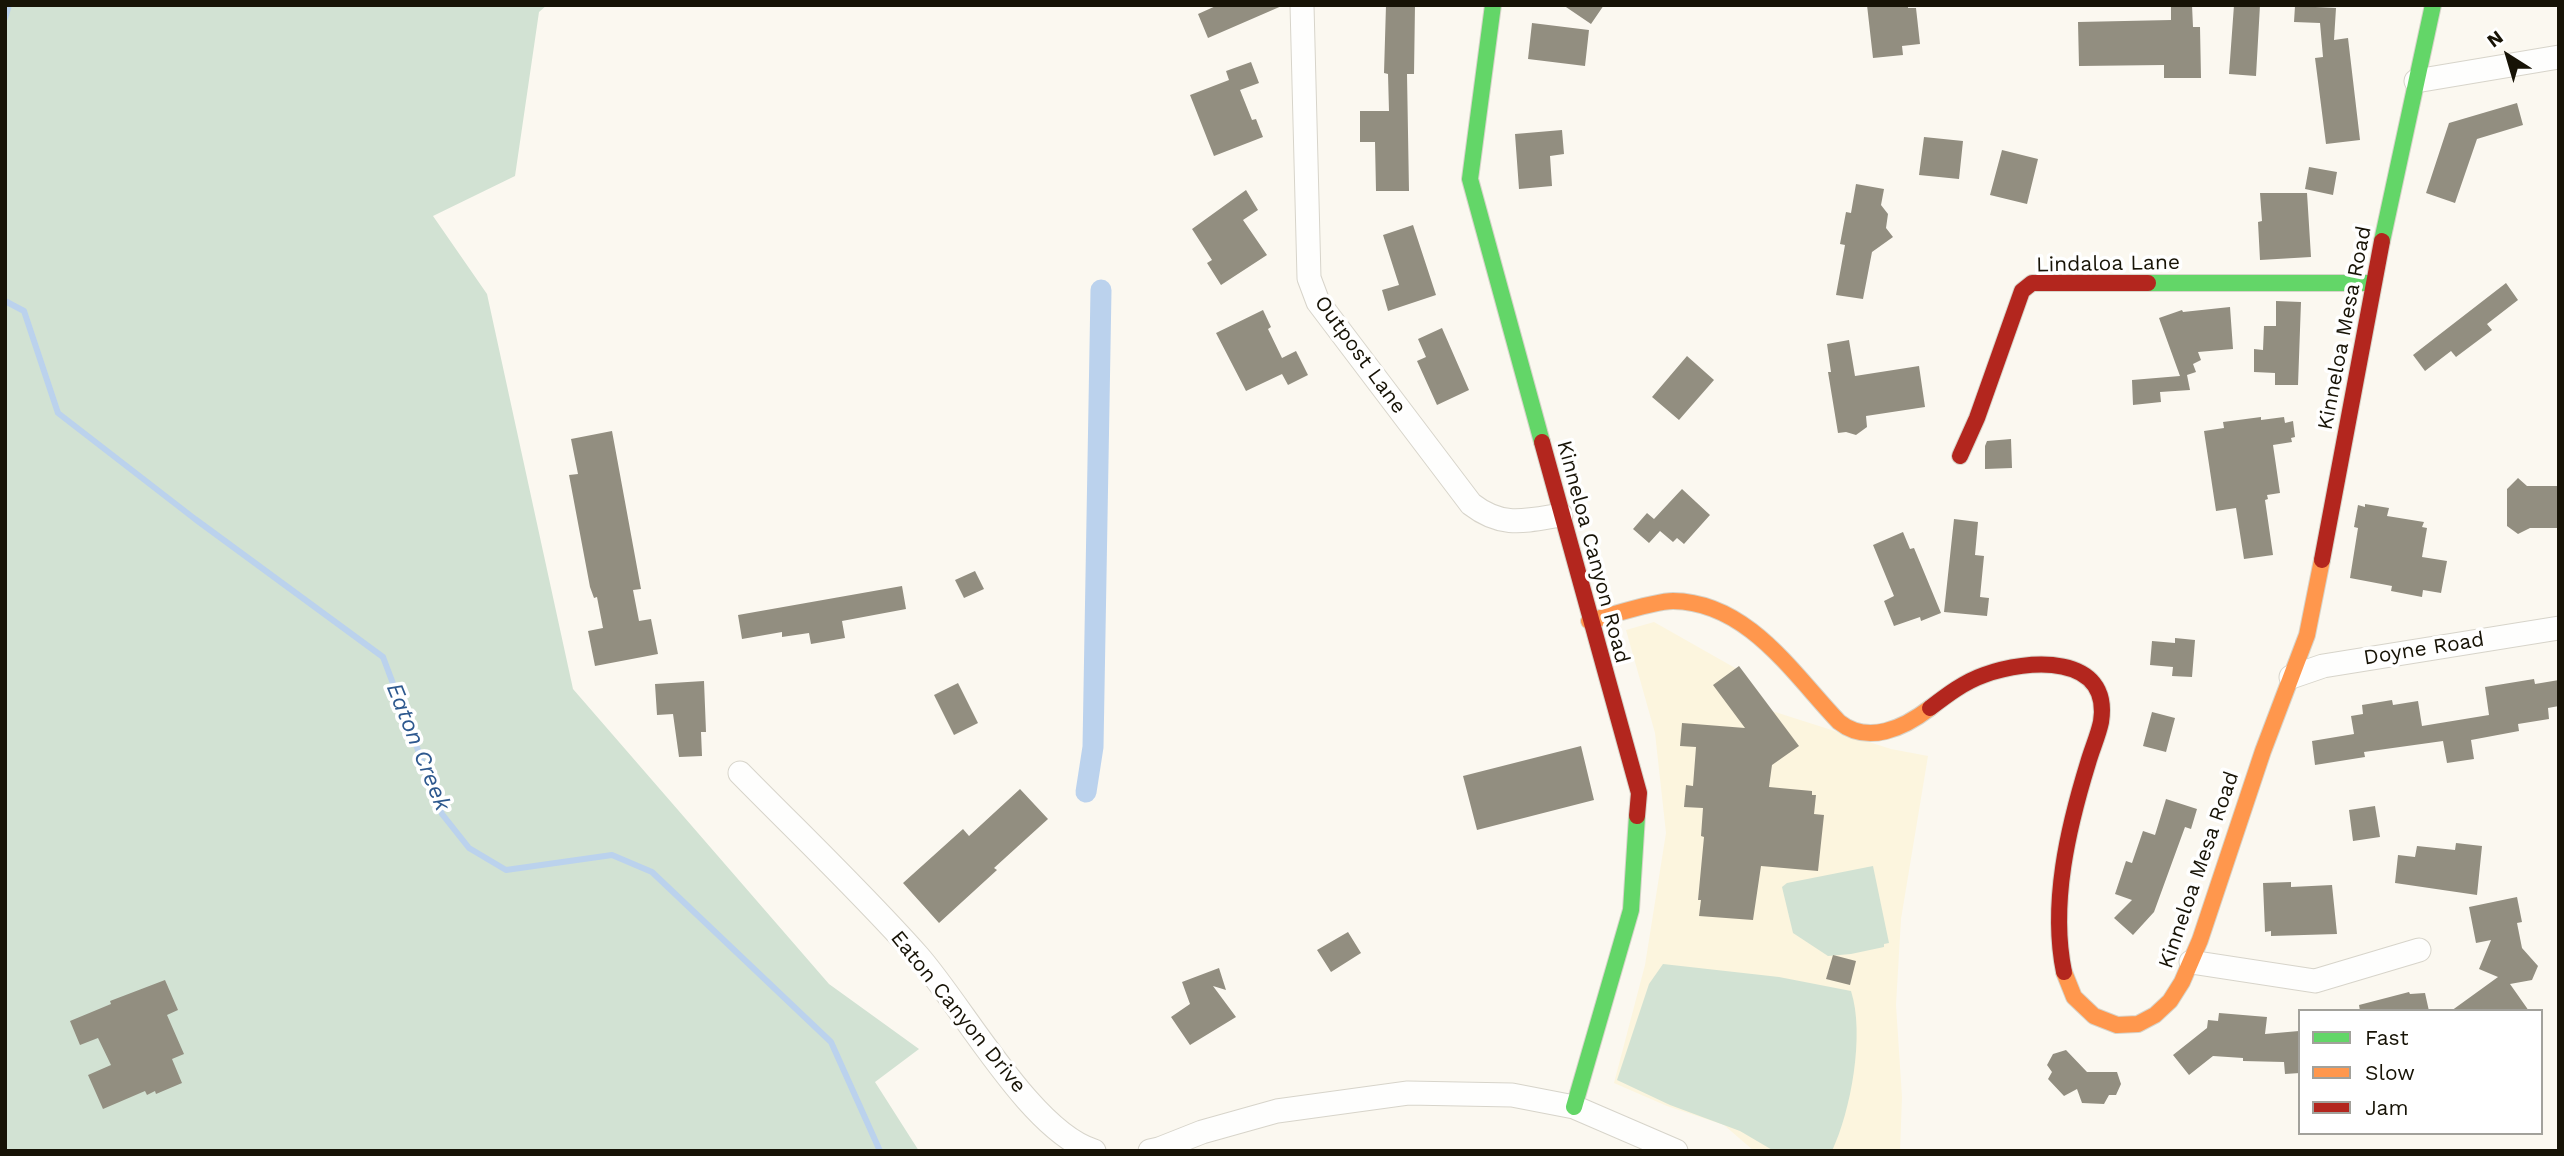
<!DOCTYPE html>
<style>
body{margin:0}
#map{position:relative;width:2564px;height:1156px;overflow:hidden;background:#fbf8f0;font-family:"Work Sans",sans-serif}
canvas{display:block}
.frame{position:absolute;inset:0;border:7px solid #171306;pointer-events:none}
.legend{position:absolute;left:2298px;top:1009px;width:245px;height:126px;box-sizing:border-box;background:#fff;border:2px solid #a2a19b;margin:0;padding:9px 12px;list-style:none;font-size:21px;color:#171306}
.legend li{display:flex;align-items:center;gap:14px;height:35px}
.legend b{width:35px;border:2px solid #a2a19b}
.north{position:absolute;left:2473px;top:21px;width:70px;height:70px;-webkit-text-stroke:5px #fff;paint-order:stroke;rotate:323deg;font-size:19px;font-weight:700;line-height:28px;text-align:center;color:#171306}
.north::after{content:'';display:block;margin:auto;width:24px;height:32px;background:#171306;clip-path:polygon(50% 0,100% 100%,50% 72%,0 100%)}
</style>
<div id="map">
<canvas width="2564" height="1156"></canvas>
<div class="frame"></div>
<ul class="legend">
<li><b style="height:9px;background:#63d668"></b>Fast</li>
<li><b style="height:9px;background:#ff974d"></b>Slow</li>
<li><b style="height:9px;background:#b3261e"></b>Jam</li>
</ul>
<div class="north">N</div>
</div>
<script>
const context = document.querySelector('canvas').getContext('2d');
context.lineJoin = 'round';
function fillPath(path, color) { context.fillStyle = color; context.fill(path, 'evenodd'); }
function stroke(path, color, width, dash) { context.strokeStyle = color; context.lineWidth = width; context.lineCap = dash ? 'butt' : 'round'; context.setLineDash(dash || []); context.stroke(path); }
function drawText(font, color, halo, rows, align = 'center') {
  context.font = font + ' "Work Sans",sans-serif'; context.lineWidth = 7; context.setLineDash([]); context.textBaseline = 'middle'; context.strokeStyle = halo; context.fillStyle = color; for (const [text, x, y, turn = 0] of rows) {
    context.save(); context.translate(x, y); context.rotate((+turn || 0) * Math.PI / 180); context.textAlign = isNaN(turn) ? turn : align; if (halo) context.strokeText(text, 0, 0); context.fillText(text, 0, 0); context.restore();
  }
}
fillPath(new Path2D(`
 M1654 622 1744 673 1772 711 1891 749 1928 756 1901 919 1896 1005 1902 1097 1900 1151H1754L1724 1125 1667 1106 1614 1083 1645 965 1666 833 1655 733 1626 630Z`), '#fcf5de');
fillPath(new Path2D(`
 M5 5H547L539 12 515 176 433 216 487 294 573 689 829 984 919 1049 875 1082 919 1151H5Z
 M1873 866 1889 943 1884 944V947L1851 954 1828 956 1793 933 1782 887 1787 883Z
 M1663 964 1779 977 1851 991C1865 1034 1851 1111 1832 1151H1774L1740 1131 1670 1105 1617 1080 1649 984Z`), '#d2e2d3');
stroke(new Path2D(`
 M5 18 9 5
 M5 301 24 311 58 413 195 519 383 657 442 814 469 848 506 870 612 855 652 872 831 1042 880 1151`), '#bbd2ed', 6);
stroke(new Path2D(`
 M1086 792 1093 747 1101 290`), '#bbd2ed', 21);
fillPath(new Path2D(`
 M1218 5H1284L1208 38 1198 14Z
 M1386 5H1415L1414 74H1407L1409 191H1376L1375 142H1360V111H1389L1388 74 1384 73Z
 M1563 5H1604L1591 24Z
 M1867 5H1908V8H1916L1920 44 1902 46 1903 55 1873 58Z
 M2171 5H2192L2193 27H2200L2201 78H2164V65L2079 66 2078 22 2171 20Z
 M2234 5H2260L2256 76 2229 74Z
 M2295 6 2336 8 2334 40 2348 38 2360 140 2326 144 2315 58 2323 57 2320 23 2294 22Z
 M1532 23 1589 30 1585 66 1528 59Z
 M1251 62 1259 83 1240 90 1252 120 1256 119 1263 137 1214 156 1190 95 1229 80 1226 71Z
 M2517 103 2523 125 2477 139 2455 203 2426 193 2449 123Z
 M1562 130 1564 154 1550 156 1552 186 1519 189 1515 134Z
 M1924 137 1963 141 1959 179 1919 175Z
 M2002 150 2038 159 2027 204 1990 195Z
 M2309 167 2337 172 2333 195 2305 189Z
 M1856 184 1884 189 1881 205 1888 214 1886 228 1893 237 1872 252 1863 299 1836 295 1845 245 1840 244 1846 212 1851 213Z
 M1246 190 1258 210 1243 220 1267 255 1221 285 1207 263 1212 260 1192 229Z
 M2260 193H2307L2311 257 2260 260 2258 222 2262 221Z
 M1413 225 1436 295 1388 311 1382 290 1399 285 1383 235Z
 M2506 283 2518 300 2487 324 2492 330 2456 357 2451 351 2425 371 2413 355Z
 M2276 301 2301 302 2298 385H2275V373L2254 372V349L2263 350 2264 326H2276Z
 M2230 307 2233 349 2198 352 2201 360 2193 364 2196 372 2187 375 2190 390 2160 392 2161 402 2133 405 2132 380 2180 376 2159 318 2182 310 2183 312Z
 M1263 310 1271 327 1268 329 1282 358 1296 351 1308 375 1288 385 1282 374 1246 391 1216 333Z
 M1442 328 1469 390 1437 405 1417 361 1426 357 1418 339Z
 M1849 340 1855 376 1919 366 1925 407 1866 416 1867 427 1856 435 1846 432 1838 433 1828 372H1831L1827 344Z
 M1687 356 1714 380 1679 420 1652 397Z
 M2261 417V420L2284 417 2285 423 2293 421 2295 437 2291 438 2292 442 2273 445 2280 493 2267 495 2268 499 2265 500 2273 555 2244 559 2236 508 2216 511 2204 431 2224 428 2223 422Z
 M612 431 641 589 633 590 639 621 651 619 658 654 595 666 588 631 603 628 597 597 594 598 590 587 569 475 578 474 571 439Z
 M2011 439 2012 468 1985 469V446L1987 441Z
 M2518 478 2527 486H2559V528H2530L2518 534 2507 526V489Z
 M1682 489 1710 515 1684 544 1677 538 1673 542 1660 531 1649 543 1633 529 1647 513 1654 519Z
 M2365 504 2389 508 2387 516 2424 522 2422 527 2427 528 2422 557 2447 561 2441 593 2423 590 2422 597 2391 591 2392 586 2350 578 2358 528 2354 527 2358 505 2365 507Z
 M1954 519 1978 522 1975 555 1984 556 1980 597 1989 598 1987 616 1944 612Z
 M1903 532 1910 549 1914 548 1941 613 1921 621 1920 617 1894 626 1884 601 1894 596 1873 545Z
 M975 571 984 589 964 598 955 580Z
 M902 586 906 609 842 621 845 638 811 644 809 633 782 637V632L742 639 738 615Z
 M2175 638 2195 640 2192 677 2172 676 2173 667 2150 665 2152 641 2175 643Z
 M1739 666 1799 746 1772 765 1769 787 1812 791V795H1816L1814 814 1824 815 1818 871 1761 866 1753 920 1699 916 1701 900H1698L1704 837 1701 836 1703 808 1684 807 1686 785 1693 786 1696 747 1680 746 1682 723 1745 728 1713 685Z
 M2534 679 2535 684 2559 680V706L2548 708 2549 719 2518 724 2519 731 2471 740 2474 759 2447 763 2443 741 2364 752 2365 757 2315 765 2312 741 2354 734 2351 716 2363 714 2362 705 2392 700 2393 705 2418 701 2422 726 2489 715 2485 687Z
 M704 681 706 732H701L702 756 679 757 673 714 657 715 655 684Z
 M958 683 978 723 954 735 934 695Z
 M2152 712 2175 718 2166 752 2143 746Z
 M1581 746 1594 800 1477 830 1463 776Z
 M1020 789 1048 819 994 868 997 870 939 923 903 883 963 829 969 836Z
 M2166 799 2197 809 2191 829 2185 827 2154 912 2133 935 2114 918 2132 900 2115 894 2126 861 2132 863 2143 831 2155 835Z
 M2375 806 2380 837 2353 841 2349 810Z
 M2456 843 2482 846 2477 895 2395 883 2398 855 2415 857 2417 846 2455 850Z
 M2291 882V887L2332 885 2337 934 2271 936V931L2265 932 2263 883Z
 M2517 897 2522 922 2517 923 2522 948 2538 966 2532 980 2510 984 2529 1011H2451L2498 977 2479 969 2491 940 2476 943 2469 907Z
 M1348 932 1361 953 1331 972 1317 950Z
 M1833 955 1856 961 1850 985 1826 979Z
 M1219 968 1226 990 1213 986 1236 1017 1190 1045 1171 1017 1190 1004 1182 982Z
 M165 980 178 1010 167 1015 184 1054 172 1059 182 1083 156 1094 155 1091 147 1095 145 1091 103 1109 88 1075 111 1065 98 1038 80 1045 70 1021 111 1004 110 1001Z
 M2409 992 2410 994 2425 993 2429 1011H2360L2359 1005Z
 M2219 1013 2267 1017 2265 1034 2299 1031 2300 1073 2285 1074 2284 1062 2243 1061V1058L2213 1056 2189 1075 2173 1055 2207 1028 2208 1020 2218 1021Z
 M2066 1050 2087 1072H2117L2121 1084 2116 1095H2109L2104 1104 2082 1103 2077 1089 2064 1096 2048 1079 2052 1072 2047 1065 2053 1054Z`), '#928e80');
const street = new Path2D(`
 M1302 5 1309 278 1318 302 1471 504C1502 528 1524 521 1561 515
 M2416 81 2559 57
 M2291 677 2323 666 2559 628
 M740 773C800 834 862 893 918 956 963 1007 1031 1132 1094 1151
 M2191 962 2315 981 2419 950
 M1150 1151 1159 1149 1202 1132 1277 1111 1408 1093 1512 1095 1574 1107 1676 1151`);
const fast = new Path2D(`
 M1493 5 1470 179 1542 442
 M2382 241 2433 5
 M2148 283H2373
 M1574 1107 1631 910 1637 816`);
const slow = new Path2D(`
 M1589 621C1610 616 1654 601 1673 601 1748 602 1793 674 1839 722 1868 745 1904 728 1930 708
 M2064 972 2074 997 2094 1016 2117 1025 2138 1024 2155 1015 2170 1001 2182 982 2200 940 2263 751 2307 635 2322 560`);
const jam = new Path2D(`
 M1542 442 1639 793 1637 816
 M1960 456 1977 418 2022 291 2032 283H2148
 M2322 560 2382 241
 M1930 708C1947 695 1964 682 1984 675 2027 659 2112 653 2101 722 2098 736 2092 749 2088 763 2068 828 2050 904 2064 972`);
stroke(street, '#d7d4ca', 25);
stroke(fast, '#d7d4ca', 18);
stroke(slow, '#d7d4ca', 18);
stroke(jam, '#d7d4ca', 18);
stroke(street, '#fefefd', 23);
stroke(fast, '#63d668', 16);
stroke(slow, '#ff974d', 16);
stroke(jam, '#b3261e', 16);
drawText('21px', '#171306', '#fff', [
 ["Lindaloa Lane",2108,264,-1],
 ["Kinneloa Mesa Road",2345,328,-79],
 ["Outpost Lane",1360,355,54],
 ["Kinneloa Canyon Road",1593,552,75],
 ["Doyne Road",2424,649,-9],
 ["Kinneloa Mesa Road",2199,870,-71],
 ["Eaton Canyon Drive",958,1012,51]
]);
drawText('italic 23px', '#2d588e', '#fff', [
 ["Eaton Creek",418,747,68]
]);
</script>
